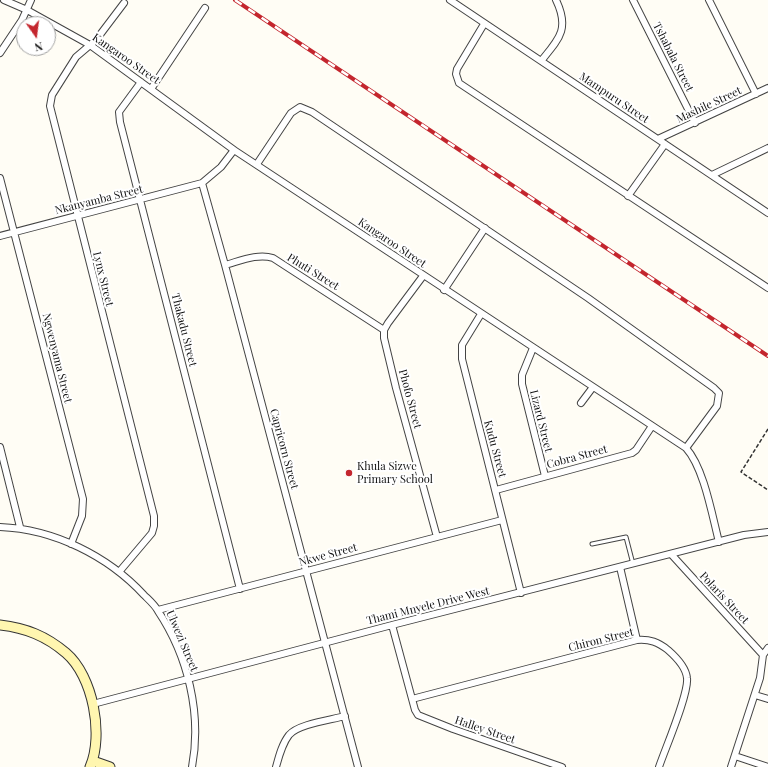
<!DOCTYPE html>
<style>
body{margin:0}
#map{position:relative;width:768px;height:767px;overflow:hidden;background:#fffdf5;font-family:"Playfair Display",serif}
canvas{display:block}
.north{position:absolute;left:16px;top:16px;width:40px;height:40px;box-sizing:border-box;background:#fff;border:1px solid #a0a0a0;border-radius:50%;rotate:166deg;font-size:11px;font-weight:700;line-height:16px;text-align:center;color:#111}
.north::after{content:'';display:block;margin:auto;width:14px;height:18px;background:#c4262e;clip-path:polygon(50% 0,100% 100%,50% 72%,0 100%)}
</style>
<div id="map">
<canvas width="768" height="767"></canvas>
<div class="north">N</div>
</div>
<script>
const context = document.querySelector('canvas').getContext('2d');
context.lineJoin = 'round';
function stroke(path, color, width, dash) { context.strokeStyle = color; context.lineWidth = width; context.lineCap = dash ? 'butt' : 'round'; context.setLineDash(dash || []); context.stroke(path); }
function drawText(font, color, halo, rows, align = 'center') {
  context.font = font + ' "Playfair Display",serif'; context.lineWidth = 4; context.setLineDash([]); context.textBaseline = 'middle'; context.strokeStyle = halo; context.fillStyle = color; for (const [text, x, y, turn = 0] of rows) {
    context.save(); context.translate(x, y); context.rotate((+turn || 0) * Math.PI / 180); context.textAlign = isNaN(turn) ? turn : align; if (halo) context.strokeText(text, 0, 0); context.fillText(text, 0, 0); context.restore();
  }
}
const lane = new Path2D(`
 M592 544 626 537 633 564`);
const street = new Path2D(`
 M4 0 27 10 90 45 234 150 686 448C704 468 712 515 719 542
 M450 0 768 213
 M633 0 695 123
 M709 0 756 94
 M484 24 457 69 456 74 459 83 768 288
 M0 53 22 20 31 0
 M541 61C559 39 570 29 556 0
 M141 82 119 112 120 122 240 589
 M151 89 205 8
 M658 139 768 88
 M257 164 291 113 300 107 312 112 588 298 714 388 719 393 717 406 686 448
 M712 175 768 148
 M0 178 83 499 82 516 71 544
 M202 183 225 265 358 767
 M628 196 665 144
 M0 236 202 183 221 167 234 150
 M225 265C240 261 258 253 273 258L384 330
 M423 276 388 323 384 330V338L396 388 437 537
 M444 290 485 228
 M481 314 462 345V359L521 593
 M533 348 522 375V384L545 476
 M581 403 593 387
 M0 447 20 527
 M496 490 632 453 636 450 652 426
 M0 527C54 529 108 556 144 595 149 600 155 605 158 611 188 656 202 714 192 767
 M671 554 763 655
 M620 567 637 640
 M119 572 152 533 154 526V516L50 106 52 95 76 57 96 40 124 3
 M158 610 502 520
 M392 625 415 710 418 715 453 729 562 767
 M755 695 768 699
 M412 699 637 640C650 639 658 642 668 650 676 657 686 668 687 678 689 694 665 749 659 767
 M93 704 392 625 744 535 768 532
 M735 756 768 767
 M276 767C279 756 282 744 289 735 298 724 331 720 345 716
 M731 767 760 678 763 655 768 648`);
const secondary = new Path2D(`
 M0 625C26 628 46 636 66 653 93 676 104 735 90 767
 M93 761 110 767`);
stroke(lane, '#444', 5);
stroke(street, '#444', 8);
stroke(secondary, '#333', 11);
stroke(new Path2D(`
 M768 429 741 472 768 490`), '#333', 1.5, [4, 2]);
stroke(lane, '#fff', 3);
stroke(street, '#fff', 6);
stroke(secondary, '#fff6b0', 9);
const rail = new Path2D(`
 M235 0 768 356`);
stroke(rail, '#c4262e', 4);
stroke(rail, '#fff', 2.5, [8]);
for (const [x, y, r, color] of [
 [349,473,4,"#c4262e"]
]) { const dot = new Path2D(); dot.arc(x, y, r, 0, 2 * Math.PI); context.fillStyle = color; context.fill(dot); stroke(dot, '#fff', 1.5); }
drawText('11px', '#111', '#fff', [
 ["Tshabala Street",673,57,63],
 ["Kangaroo Street",126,59,35],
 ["Mampuru Street",614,98,34],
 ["Mashile Street",709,105,-25],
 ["Nkanyamba Street",99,200,-14],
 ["Kangaroo Street",392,243,34],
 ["Phuti Street",313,272,32],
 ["Lynx Street",103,279,76],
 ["Thakadu Street",184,330,76],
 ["Ngwenyama Street",57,358,76],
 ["Phofo Street",410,399,75],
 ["Lizard Street",541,421,76],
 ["Capricorn Street",284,449,75],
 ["Kudu Street",495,449,75],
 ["Cobra Street",577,457,-15],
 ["Nkwe Street",328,555,-15],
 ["Polaris Street",724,598,47],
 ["Thami Mnyele Drive West",428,606,-14],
 ["Chiron Street",601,640,-14],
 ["Ulwezi Street",182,641,67],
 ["Halley Street",485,730,19]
]);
drawText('11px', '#111', '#fff', [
 ["Khula Sizwe",357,467],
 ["Primary School",357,480]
], 'left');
</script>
